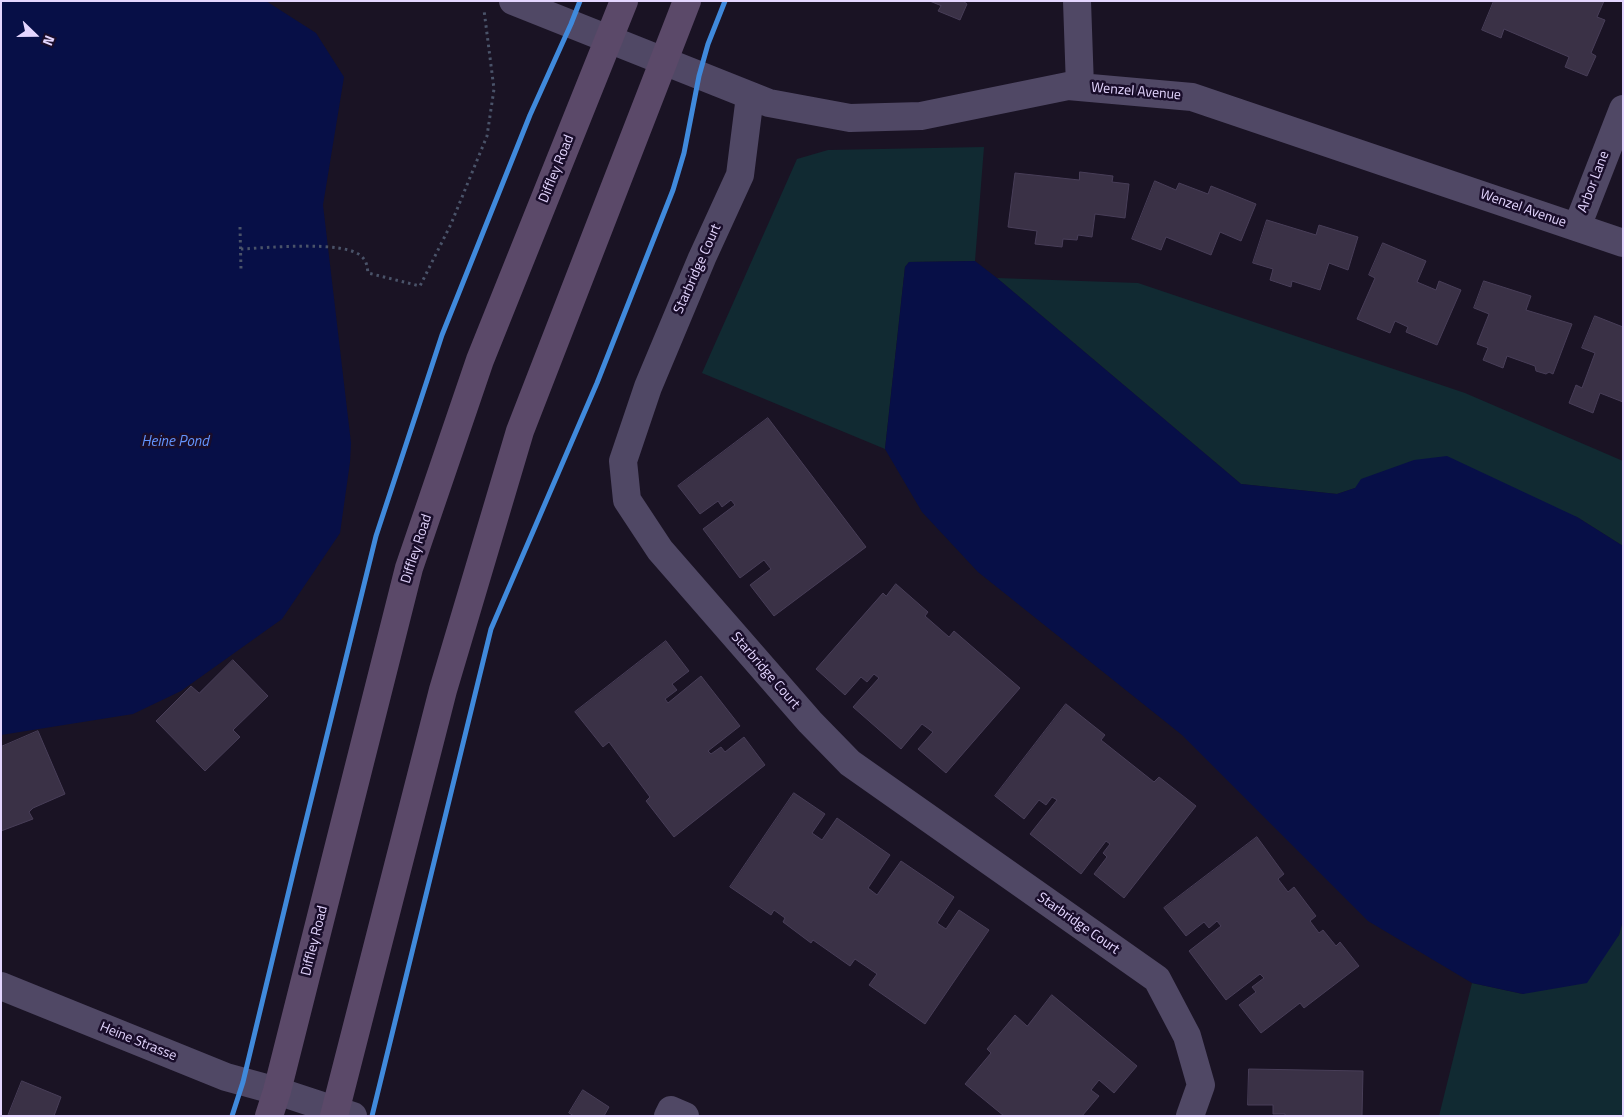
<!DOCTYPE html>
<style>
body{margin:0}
#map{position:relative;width:1624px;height:1117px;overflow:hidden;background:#1a1324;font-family:"Titillium Web",sans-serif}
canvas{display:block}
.frame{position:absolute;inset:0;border:2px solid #e4d6ff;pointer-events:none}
.north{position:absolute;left:10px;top:10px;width:50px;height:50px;-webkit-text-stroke:4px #190d2a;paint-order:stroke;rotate:112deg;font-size:14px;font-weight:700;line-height:20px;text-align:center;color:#e4d6ff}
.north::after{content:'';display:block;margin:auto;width:18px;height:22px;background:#e4d6ff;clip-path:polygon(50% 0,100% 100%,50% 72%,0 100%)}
</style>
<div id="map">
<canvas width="1624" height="1117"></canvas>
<div class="frame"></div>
<div class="north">N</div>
</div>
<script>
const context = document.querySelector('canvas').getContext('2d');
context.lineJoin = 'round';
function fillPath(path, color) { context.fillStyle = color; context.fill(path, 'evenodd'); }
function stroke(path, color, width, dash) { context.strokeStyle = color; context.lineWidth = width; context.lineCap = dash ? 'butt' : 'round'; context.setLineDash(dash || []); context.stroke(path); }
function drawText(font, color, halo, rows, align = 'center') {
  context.font = font + ' "Titillium Web",sans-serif'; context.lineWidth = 5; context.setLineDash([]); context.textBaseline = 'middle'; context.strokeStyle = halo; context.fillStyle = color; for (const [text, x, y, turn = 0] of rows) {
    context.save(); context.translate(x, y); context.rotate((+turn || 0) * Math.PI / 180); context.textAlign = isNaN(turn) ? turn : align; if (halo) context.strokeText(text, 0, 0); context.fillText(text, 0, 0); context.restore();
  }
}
fillPath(new Path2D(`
 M984 147 975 261 909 262 905 267 885 449 702 373 797 159 828 150Z
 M997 278 1138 283 1465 393 1623 461V546L1577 517 1355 488 1337 494 1241 484Z
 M1623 920V1116H1439L1472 983 1523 994 1619 935Z`), '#112a32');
fillPath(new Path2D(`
 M1 1H266L316 33 344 77 323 205 351 443 350 462 340 533 282 619 181 691 133 714 1 735Z
 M975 261 997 278 1241 484 1337 494 1355 488 1361 479 1414 460 1447 456 1577 517 1623 546V920L1619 935 1587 983 1523 994 1472 983 1368 921 1182 735 978 572 922 512 885 449 905 267 909 262Z`), '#070f47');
const building = new Path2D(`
 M930 1H963L967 4 960 20 938 11 941 6Z
 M1494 1H1604L1597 17 1605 20 1591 53 1596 56 1587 76 1565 67 1569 57 1504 29 1501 38 1482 30Z
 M1080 172 1113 176 1112 182 1129 184 1125 218 1095 214 1092 237 1078 235 1077 240 1063 239 1062 247 1035 244 1037 231 1008 227 1015 173 1079 180Z
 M1155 181 1176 190 1179 183 1208 194 1211 186 1256 204 1241 241 1220 232 1211 255 1166 237 1161 250 1132 239Z
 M1267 220 1316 235 1319 225 1358 237 1348 270 1329 263 1320 290 1292 281 1291 287 1270 280 1273 269 1253 263Z
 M1383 243 1426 261 1417 282 1436 290 1439 281 1461 290 1437 345 1406 332 1408 327 1395 321 1390 333 1357 319 1375 278 1369 275Z
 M1484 281 1531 296 1526 310 1572 324 1553 374 1549 372 1546 374 1536 371 1535 366 1507 356 1503 368 1483 360 1488 348 1477 344 1489 314 1474 308Z
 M1595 316 1623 327V402L1600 393 1593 413 1569 403 1576 385 1582 388 1595 353 1582 348Z
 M768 418 866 547 774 616 750 585 771 569 764 560 740 578 703 529 735 505 731 500 722 507 718 501 700 514 678 486Z
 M896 584 928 612 925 616 949 637 954 631 1020 688 946 773 918 749 933 732 922 724 901 749 853 707 879 678 874 674 867 682 861 677 845 695 816 669 883 593 886 596Z
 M666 641 689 671 672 684 677 690 665 699 668 703 701 676 740 726 708 751 711 754 721 747 725 752 744 737 765 765 674 837 646 801 650 797 609 742 603 747 575 712Z
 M233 660 268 696 233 730 240 737 205 771 156 721 191 686 199 693Z
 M1066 704 1105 735 1101 740 1154 782 1159 777 1196 806 1124 898 1094 874 1107 857 1103 853 1110 844 1106 841 1081 874 1030 834 1057 800 1052 797 1046 805 1039 800 1024 819 995 796Z
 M38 731 65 794 33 808 29 812 33 819 1 831V747Z
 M794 793 825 814 812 833 822 840 837 818 890 855 868 888 877 895 901 861 954 897 937 923 946 929 959 910 989 930 925 1024 869 985 877 974 855 959 850 966 813 940 811 943 783 922 785 918 774 910 771 915 730 887Z
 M1257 837 1284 874 1278 879 1288 892 1294 887 1316 916 1310 921 1319 933 1323 930 1336 946 1340 942 1359 966 1304 1008 1300 1003 1261 1033 1239 1005 1256 992 1252 987 1264 978 1260 974 1226 1000 1189 951 1221 926 1217 921 1209 928 1204 922 1186 936 1164 908Z
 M1052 995 1137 1066 1114 1093 1099 1080 1091 1090 1099 1096 1082 1116H1004L965 1084 991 1053 987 1049 1015 1015 1027 1026Z
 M1249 1069 1363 1071 1362 1116H1285V1114H1273V1105H1248Z
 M22 1081 61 1097 54 1116H8Z
 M583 1090 609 1107 604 1116H574L569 1113Z`);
fillPath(building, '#3a3146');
stroke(building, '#483e58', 1);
stroke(new Path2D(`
 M240 227 241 270
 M241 249C266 248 344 240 361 256 367 261 367 266 368 273L420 286 451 224 487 136 494 89 484 10`), '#4a5369', 3, [2.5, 4]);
stroke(new Path2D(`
 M513 1 769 103 850 118 921 116 1068 86 1192 97 1623 243
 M1077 1 1080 87
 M750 96 740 175 702 258 648 387 623 461 627 500 660 550 810 722 850 763 1157 979 1187 1036 1201 1085 1190 1116
 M1577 227 1623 109
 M1 986 226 1077 277 1091 353 1116
 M668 1116 671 1110 685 1116`), '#504865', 28);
stroke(new Path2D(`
 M269 1116 277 1091 409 568 480 360 624 1
 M334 1116 443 690 520 431 687 1`), '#5b4969', 28);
stroke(new Path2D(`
 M232 1116 243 1082 297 857 376 536 442 335 530 115 571 24 580 1
 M372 1116 491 629 597 383 673 190 684 153 699 76 708 44 725 1`), '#408adc', 5);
drawText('14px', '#e4d6ff', '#190d2a', [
 ["Wenzel Avenue",1136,92,5],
 ["Diffley Road",557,169,-68],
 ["Arbor Lane",1594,182,-69],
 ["Wenzel Avenue",1523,209,19],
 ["Starbridge Court",698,269,-66],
 ["Diffley Road",417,549,-72],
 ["Starbridge Court",765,671,49],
 ["Starbridge Court",1078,924,35],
 ["Diffley Road",315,941,-76],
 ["Heine Strasse",138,1042,22]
]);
drawText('italic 15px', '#6495ff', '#190d2a', [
 ["Heine Pond",175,442]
]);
</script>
